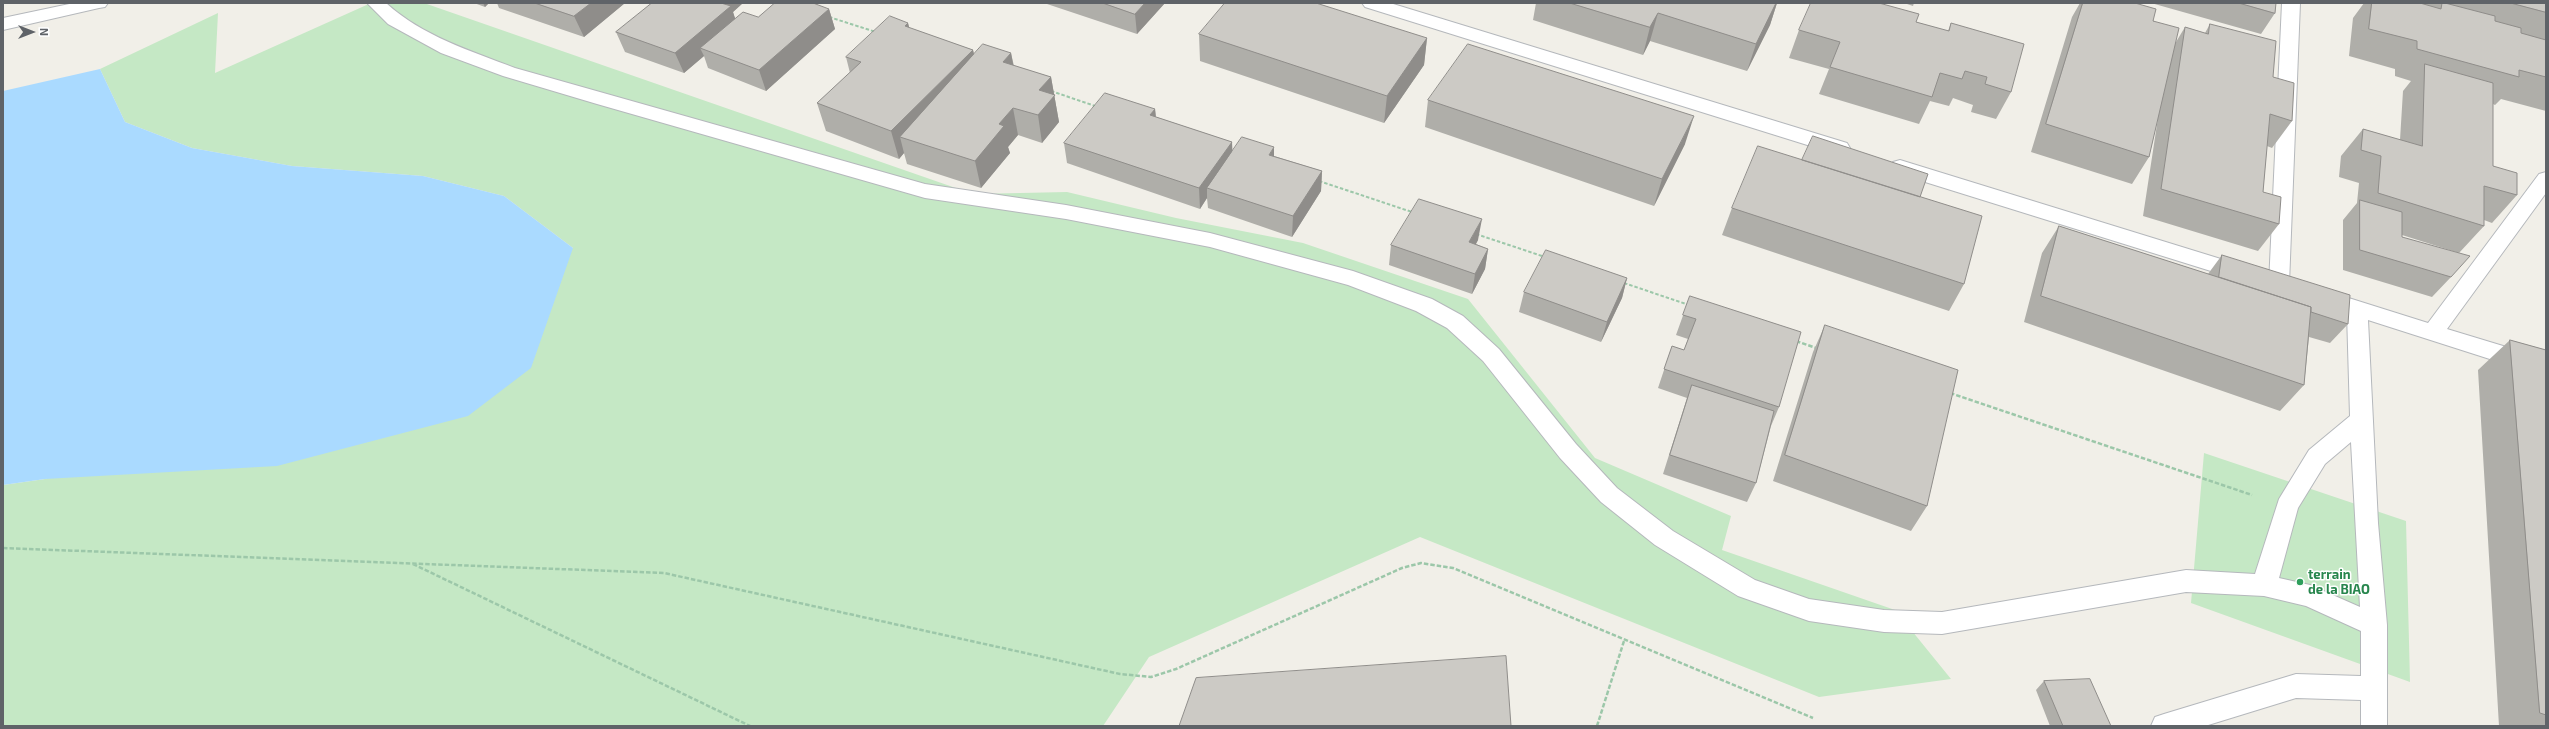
<!DOCTYPE html>
<style>
body{margin:0}
#map{position:relative;width:2549px;height:729px;overflow:hidden;background:#f1efe8;font-family:"Exo 2",sans-serif}
canvas{display:block}
.frame{position:absolute;inset:0;border:4px solid #5f6368;pointer-events:none}
.north{position:absolute;left:12px;top:12px;width:40px;height:40px;-webkit-text-stroke:3px #fff;paint-order:stroke;rotate:90deg;font-size:11px;font-weight:700;line-height:16px;text-align:center;color:#5f6368}
.north::after{content:'';display:block;margin:auto;width:14px;height:18px;background:#5f6368;clip-path:polygon(50% 0,100% 100%,50% 72%,0 100%)}
</style>
<div id="map">
<canvas width="2549" height="729"></canvas>
<div class="frame"></div>
<div class="north">N</div>
</div>
<script>
const context = document.querySelector('canvas').getContext('2d');
context.lineJoin = 'round';
function fillPath(path, color) { context.fillStyle = color; context.fill(path, 'evenodd'); }
function stroke(path, color, width, dash) { context.strokeStyle = color; context.lineWidth = width; context.lineCap = dash ? 'butt' : 'round'; context.setLineDash(dash || []); context.stroke(path); }
function drawText(font, color, halo, rows, align = 'center') {
  context.font = font + ' "Exo 2",sans-serif'; context.lineWidth = 3; context.setLineDash([]); context.textBaseline = 'middle'; context.strokeStyle = halo; context.fillStyle = color; for (const [text, x, y, turn = 0] of rows) {
    context.save(); context.translate(x, y); context.rotate((+turn || 0) * Math.PI / 180); context.textAlign = isNaN(turn) ? turn : align; if (halo) context.strokeText(text, 0, 0); context.fillText(text, 0, 0); context.restore();
  }
}
fillPath(new Path2D(`
 M371 3H424L973 194 1067 192 1176 218 1303 243 1468 299 1595 458 1731 516 1722 550 1895 610 1951 679 1819 697 1420 537 1149 657 1103 726H3V485L45 479 573 248 504 196 423 176 292 166 192 148 125 122 100 69 218 13 215 73Z
 M2204 453 2406 521 2410 682 2191 603Z`), '#c5e8c5');
fillPath(new Path2D(`
 M100 69 125 122 192 148 292 166 423 176 504 196 573 248 531 368 468 416 277 466 45 479 3 485V91Z`), '#aadaff');
const minor = new Path2D(`
 M74 3H108L105 7 99 8 3 30V18Z
 M367 3H386C422 36 471 51 515 68L925 184 1066 205 1210 233 1353 271 1432 299 1463 316 1499 349 1576 444 1617 488 1673 531 1755 580 1809 599 1884 610 1942 612 2186 570 2255 574 2279 499 2309 450 2350 416 2347 313 2313 303 2309 297 2313 291 2320 289 2428 323 2539 174 2546 172V193L2447 329 2546 359V377L2368 320 2378 523 2387 625V726H2361V700L2296 698 2205 726H2151L2155 717 2164 714 2296 674 2361 676V631L2306 606 2264 596 2186 592 1942 634 1884 632 1809 621 1738 596 1655 545 1601 502 1560 458 1483 361 1447 328 1416 311 1348 285 1210 247 1066 219 925 198 597 104 503 76 441 53 388 24ZM2351 442 2360 607 2310 585 2279 578 2298 508 2325 464Z
 M1362 3H1390L1847 143 1850 148 1847 153 1840 155 1833 153 1365 7Z
 M2282 3H2300L2289 284 2286 289 2279 292 2272 289 2269 284Z
 M1900 160 2250 268 2253 273 2250 278 2243 281 1893 172 1890 167 1893 162Z`);
stroke(minor, '#b5b8bc', 2);
stroke(new Path2D(`
 M829 17 876 32
 M1051 91 1098 107
 M1319 181 1412 212
 M1476 234 1545 257
 M1624 283 1689 305`), '#9cc7a9', 2, [3.5, 2]);
stroke(new Path2D(`
 M1796 341 1816 348
 M1950 393 2252 495
 M3 548 664 573 1120 674 1151 677 1176 669 1402 568 1421 563 1453 568 1813 718
 M413 564 750 726
 M1597 726 1624 641`), '#9cc7a9', 2.5, [4.5, 2]);
fillPath(minor, '#fff');
fillPath(new Path2D(`
 M474 3H489L485 7Z
 M497 3H625L584 37 499 8Z
 M652 3H743L733 12 735 19 758 17 829 9 835 29 766 91 708 68 704 56 684 73 625 52 616 32Z
 M1044 3H1165L1137 34Z
 M1536 3H1777L1770 25 1747 71 1650 41 1643 55 1533 20Z
 M1904 3H1914L1913 6Z
 M2080 3H2135L2176 42 2185 27 2205 33 2210 24 2273 77 2292 121 2272 148 2267 146 2263 192 2279 224 2258 251 2143 216 2158 118 2149 157 2132 184 2031 152 2072 17Z
 M2151 3H2276L2275 13 2261 34Z
 M2364 3H2546V111L2501 99 2495 105 2493 104V166L2517 195 2492 223 2484 220V226L2459 253 2402 235V237L2451 277 2432 297 2343 270V220L2357 203 2359 183 2339 177 2341 156 2363 129 2400 140 2403 91 2411 81 2395 76V69L2349 56 2353 18Z
 M1916 22 1948 31 1951 23 2011 92 1996 119 1971 112 1973 105 1953 98 1949 106 1930 101 1919 124 1819 94 1829 69 1789 58 1799 30Z
 M908 23 909 28 973 50 974 54 1011 53 1014 66 1051 77 1059 122 1042 143 1018 135 1008 147 1010 153 981 188 907 164 904 153 899 159 826 131 817 103 850 73 846 57Z
 M1199 34 1427 38 1424 65 1384 123 1200 61Z
 M1428 100 1685 144 1654 206 1425 127Z
 M1155 109 1156 117 1232 142V151L1274 156 1322 171 1321 191 1292 237 1208 208 1207 198 1200 209 1067 163 1064 143Z
 M1802 160 1920 197 1964 284 1949 311 1722 235 1732 208Z
 M2059 226 2208 274 2222 255 2348 324 2330 343 2309 337 2304 385 2280 411 2024 322 2042 253Z
 M1478 240 1476 244 1488 249 1485 269 1472 294 1389 265 1391 245Z
 M1627 278 1622 298 1601 342 1519 312 1524 292Z
 M1690 296 1779 407 1771 426 1756 483 1747 502 1663 474 1687 398 1658 388 1672 346 1684 350 1688 339 1676 335Z
 M1825 325 1927 506 1911 531 1773 481 1813 352Z
 M2510 340 2546 350V726H2499L2478 370Z
 M2044 681 2111 726H2050L2036 690Z`), '#afaea9');
fillPath(new Path2D(`
 M483 3H489L485 7Z
 M591 3H625L584 37 574 16Z
 M715 3H743L733 12 738 27 700 48 704 56 684 73 675 53Z
 M1145 3H1165L1137 34 1135 14Z
 M1776 3H1777L1770 25 1747 71 1756 44Z
 M829 9 835 29 766 91 759 70Z
 M1658 13 1650 41 1643 55 1650 27Z
 M908 23 915 50 905 26Z
 M1427 38 1424 65 1384 123 1387 96Z
 M973 50 979 77 900 137 904 153 899 159 891 131Z
 M1011 53 1016 80 1003 62Z
 M1051 77 1059 122 1042 143 1038 115 1039 90Z
 M1013 108 1018 135 1008 147 1010 153 981 188 975 161 999 124Z
 M1155 109 1157 129 1150 115Z
 M1694 116 1685 144 1654 206 1662 179Z
 M1232 142 1233 162 1207 188V198L1200 209 1199 188Z
 M1274 147V167L1269 155Z
 M1322 171 1321 191 1292 237 1293 216Z
 M1482 219 1478 240 1466 262 1469 242Z
 M1488 249 1485 269 1472 294 1475 274Z
 M1627 278 1622 298 1601 342 1607 322Z`), '#8f8d8a');
const building = new Path2D(`
 M535 3H591L574 16Z
 M652 3H721L731 6 675 53 616 32Z
 M775 3H813L829 9 759 70 700 48 743 12 758 17Z
 M1103 3H1145L1135 14Z
 M1225 3H1316L1427 38 1387 96 1199 34Z
 M1570 3H1776L1756 44 1658 13 1650 27Z
 M1811 3H1879L1919 14 1916 22 1949 31 1951 23 2024 44 2011 92 1985 84 1987 77 1965 71 1962 79 1940 73 1932 97 1830 67 1840 42 1799 30Z
 M2083 3H2135L2156 9 2153 21 2179 28 2149 157 2046 124Z
 M2239 3H2276L2275 13Z
 M2372 3H2420L2441 9 2442 3H2445L2495 16V21L2521 28V33L2546 40V77L2519 70V77L2417 49V41L2369 29Z
 M2511 3H2546V12Z
 M890 16 908 23 905 26 973 50 891 131 817 103 861 62 846 57Z
 M2210 24 2276 41 2273 77 2294 83 2292 121 2270 114 2263 192 2281 197 2279 224 2161 189 2185 27 2208 34Z
 M983 44 1011 53 1003 62 1051 77 1039 90 1055 95 1038 115 1013 108 999 124 1004 126 975 161 900 137Z
 M1468 44 1694 116 1662 179 1428 100Z
 M2425 64 2493 83V166L2517 173V195L2484 186V226L2378 193 2381 156 2361 150 2363 129 2422 146Z
 M1105 93 1155 109 1150 115 1232 142 1199 188 1064 143Z
 M1813 136 1928 174 1920 197 1802 160Z
 M1242 137 1274 147 1269 155 1322 171 1293 216 1207 188Z
 M1758 146 1982 216 1964 284 1732 208Z
 M1419 199 1482 219 1469 242 1488 249 1475 274 1391 245Z
 M2360 200 2402 212V237L2470 256 2451 277 2360 250Z
 M2059 226 2311 307 2304 385 2041 296Z
 M1546 250 1627 278 1607 322 1524 292Z
 M2222 255 2350 295 2348 324 2311 312V307L2219 277Z
 M1690 296 1801 332 1779 407 1664 369 1672 346 1684 350 1696 319 1683 315Z
 M1825 325 1958 370 1927 506 1785 455Z
 M2510 340 2546 350V715L2540 713Z
 M1692 385 1774 411 1756 483 1670 455Z
 M1506 656 1511 726H1179L1196 678Z
 M2090 679 2111 726H2063L2044 681Z`);
fillPath(building, '#cccac5');
stroke(building, '#8f8d8a', 1);
for (const [x, y, r, color] of [
 [2300,582,4,"#2e9e5b"]
]) { const dot = new Path2D(); dot.arc(x, y, r, 0, 2 * Math.PI); context.fillStyle = color; context.fill(dot); stroke(dot, '#fff', 1.5); }
drawText('bold 13px', '#27864d', '#fff', [
 ["terrain",2308,575],
 ["de la BIAO",2308,590]
], 'left');
</script>
